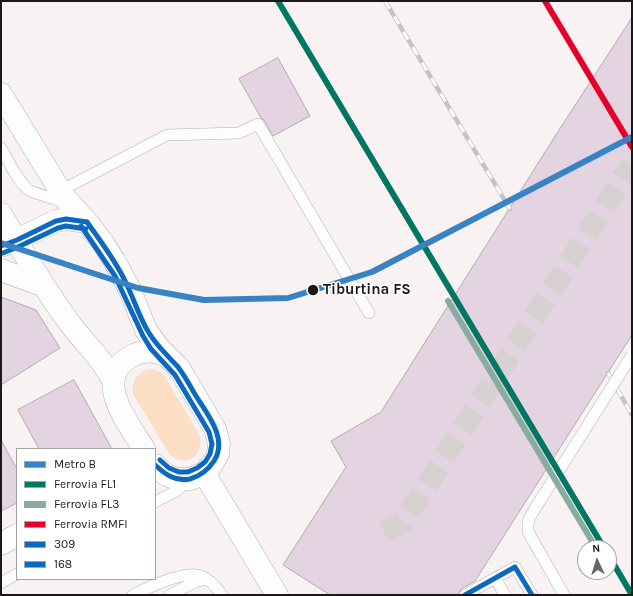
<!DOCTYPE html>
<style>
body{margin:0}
#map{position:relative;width:633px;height:596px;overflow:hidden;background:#f8f2f3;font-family:Karla,sans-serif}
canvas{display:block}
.frame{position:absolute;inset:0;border:2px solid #1c1819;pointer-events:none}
.legend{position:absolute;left:16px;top:448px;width:140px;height:132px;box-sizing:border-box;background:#fff;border:1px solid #a4a3a3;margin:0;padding:5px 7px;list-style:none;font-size:12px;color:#1c1819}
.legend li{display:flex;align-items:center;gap:8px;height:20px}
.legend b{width:20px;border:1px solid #a4a3a3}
.north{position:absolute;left:577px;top:540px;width:40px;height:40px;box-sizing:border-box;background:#fff;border:1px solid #a4a3a3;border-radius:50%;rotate:356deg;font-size:11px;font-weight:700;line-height:16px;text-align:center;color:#1c1819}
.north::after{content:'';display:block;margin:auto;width:14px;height:18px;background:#696465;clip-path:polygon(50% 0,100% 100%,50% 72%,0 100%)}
</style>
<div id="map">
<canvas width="633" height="596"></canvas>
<div class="frame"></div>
<ul class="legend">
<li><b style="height:5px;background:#3783c6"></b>Metro B</li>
<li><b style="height:5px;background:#007663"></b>Ferrovia FL1</li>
<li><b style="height:5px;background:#88aca0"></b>Ferrovia FL3</li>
<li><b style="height:5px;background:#e4002b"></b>Ferrovia RMFI</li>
<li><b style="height:5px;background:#0c69bf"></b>309</li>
<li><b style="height:5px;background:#0c69bf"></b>168</li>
</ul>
<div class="north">N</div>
</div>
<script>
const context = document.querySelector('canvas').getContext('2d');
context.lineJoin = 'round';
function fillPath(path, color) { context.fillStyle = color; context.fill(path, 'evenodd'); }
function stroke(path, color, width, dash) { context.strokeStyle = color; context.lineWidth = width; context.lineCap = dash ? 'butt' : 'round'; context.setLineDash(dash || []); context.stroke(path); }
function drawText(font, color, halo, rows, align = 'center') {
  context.font = font + ' Karla,sans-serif'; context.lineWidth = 3; context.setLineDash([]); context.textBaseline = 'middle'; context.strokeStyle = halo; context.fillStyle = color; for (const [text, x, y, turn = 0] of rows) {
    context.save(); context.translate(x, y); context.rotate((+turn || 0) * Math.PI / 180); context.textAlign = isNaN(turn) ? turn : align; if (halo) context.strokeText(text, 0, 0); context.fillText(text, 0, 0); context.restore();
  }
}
fillPath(new Path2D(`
 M153 369 160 372 165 377 199 434C206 455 187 468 170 455L133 394C131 380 139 370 153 369Z`), '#fbdec3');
const building = new Path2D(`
 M632 18V335L475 581 461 589 458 595H330L283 565 346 467 331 441 381 412 559 130Z
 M278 58 310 116 273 136 264 120 261 118 239 79Z
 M1 297 36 310 60 348 1 385Z
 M74 380 112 449H39L18 410Z
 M1 440 17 469V503L1 511Z`);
fillPath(building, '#e4d3e0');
stroke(building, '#b0acae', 1);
stroke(new Path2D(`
 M384 532 403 522 632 164`), '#d7d1d2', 22, [22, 11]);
const lane = new Path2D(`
 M1 148C8 160 18 182 29 190 40 196 54 198 65 202
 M60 191 167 135 239 133 258 124 369 313
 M155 502 176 491 188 481
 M528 524V531L531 537 564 595
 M495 578 505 595
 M1 583 17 574
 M133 595C149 587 184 570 201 576 210 579 217 588 222 595
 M170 595 197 581 207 579
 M465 595 515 567 532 595`);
const street = new Path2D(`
 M204 473 277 595`);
const secondary = new Path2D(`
 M1 94 64 197 87 222 103 243 115 262 130 290 146 330 158 347 179 368 215 429 219 444 218 454 211 466 204 473 191 479H177L166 475 155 465
 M1 214C23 252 45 290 71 325 86 344 103 360 113 381
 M1 246 17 240 56 221 66 219 87 222
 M1 270 44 286
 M144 449C129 424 92 380 130 357 142 350 153 350 166 356
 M1 544 17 535`);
stroke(lane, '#b3afaf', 12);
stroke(street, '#b3afaf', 23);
stroke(secondary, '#b3afaf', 23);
stroke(lane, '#fefdfd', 11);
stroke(street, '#fefdfd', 22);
stroke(secondary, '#fefdfd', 22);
const rail = new Path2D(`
 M385 1 510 209
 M608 373 632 415`);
stroke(rail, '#c5c4c4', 4.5);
stroke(rail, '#fff', 3, [9]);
const laneBridge = new Path2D(`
 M528 524 529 519 536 507 632 355`);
stroke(laneBridge, '#b3afaf', 12, []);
stroke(laneBridge, '#fefdfd', 11);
stroke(new Path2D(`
 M87 222C101 242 116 261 126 283 134 299 139 317 149 333 157 346 168 356 178 367 185 376 190 386 196 396 208 415 228 439 214 461 208 470 200 476 190 479 175 482 165 474 155 465
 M1 246 17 240 56 221 66 219 87 222
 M465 595 515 567 532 595`), '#0c69bf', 5);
stroke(new Path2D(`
 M81 226 115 276 143 336 151 349 175 375 209 432 212 444 210 454 205 462 197 468 188 472H179L169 468 160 460
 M3 253 20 246 58 228 66 226 86 229`), '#0c69bf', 5);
stroke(new Path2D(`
 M278 1 604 548
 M609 556 632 595`), '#007663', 6);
stroke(new Path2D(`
 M448 301 596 548`), '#88aca0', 6);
stroke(new Path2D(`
 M545 1 632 147`), '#e4002b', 6);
stroke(new Path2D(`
 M1 243 138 288 204 300 288 298 372 272 632 137`), '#3783c6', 6);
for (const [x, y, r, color] of [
 [313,290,6,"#1c1819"]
]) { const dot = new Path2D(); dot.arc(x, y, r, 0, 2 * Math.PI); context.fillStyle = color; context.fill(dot); stroke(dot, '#fff', 1.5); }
drawText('bold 15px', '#1c1819', '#fff', [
 ["Tiburtina FS",323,290]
], 'left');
</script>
